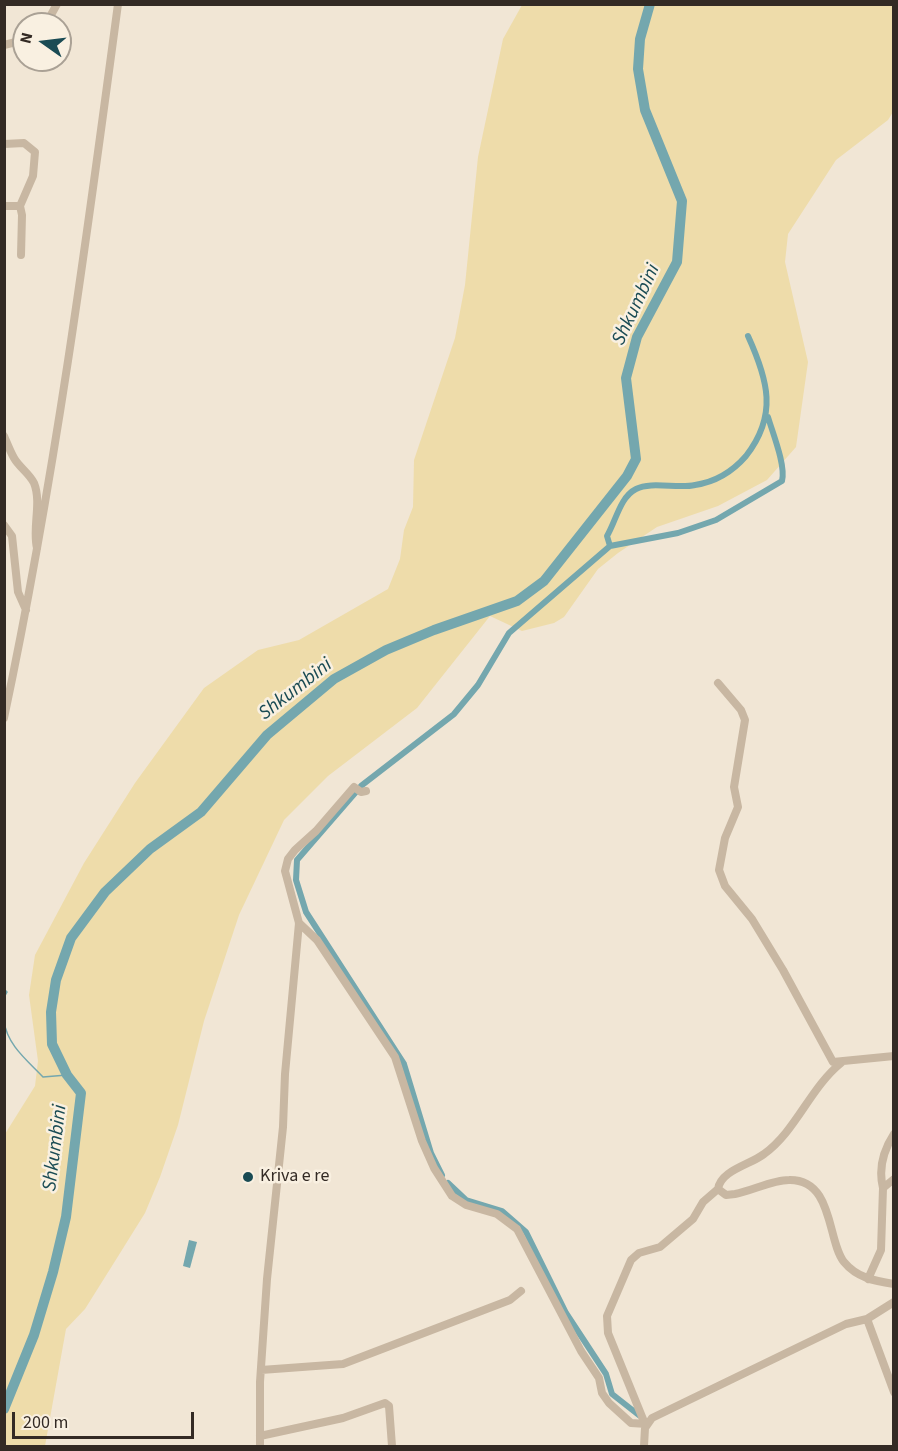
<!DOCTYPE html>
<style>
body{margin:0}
#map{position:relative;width:898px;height:1451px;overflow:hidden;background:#f1e6d5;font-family:"Source Sans 3",sans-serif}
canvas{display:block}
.frame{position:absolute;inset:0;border:6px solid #332a24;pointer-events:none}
.north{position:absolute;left:12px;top:12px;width:60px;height:60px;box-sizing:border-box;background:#f9f0e1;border:2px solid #aaa195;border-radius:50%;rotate:284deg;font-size:16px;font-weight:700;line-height:24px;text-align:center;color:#332a24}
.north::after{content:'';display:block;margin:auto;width:21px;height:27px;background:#1a4b54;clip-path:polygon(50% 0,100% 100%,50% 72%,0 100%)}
.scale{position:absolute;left:12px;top:1412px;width:182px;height:27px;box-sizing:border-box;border:3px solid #332a24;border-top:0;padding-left:8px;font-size:18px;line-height:21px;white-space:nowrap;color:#332a24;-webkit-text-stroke:4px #f9f0e1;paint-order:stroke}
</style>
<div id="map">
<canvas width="898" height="1451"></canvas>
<div class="frame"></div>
<div class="north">N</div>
<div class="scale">200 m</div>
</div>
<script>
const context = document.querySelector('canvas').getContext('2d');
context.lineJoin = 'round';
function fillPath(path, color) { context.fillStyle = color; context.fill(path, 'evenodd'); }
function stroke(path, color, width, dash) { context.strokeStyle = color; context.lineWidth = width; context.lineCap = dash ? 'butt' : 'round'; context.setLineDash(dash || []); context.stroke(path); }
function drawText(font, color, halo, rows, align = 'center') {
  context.font = font + ' "Source Sans 3",sans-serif'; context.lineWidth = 5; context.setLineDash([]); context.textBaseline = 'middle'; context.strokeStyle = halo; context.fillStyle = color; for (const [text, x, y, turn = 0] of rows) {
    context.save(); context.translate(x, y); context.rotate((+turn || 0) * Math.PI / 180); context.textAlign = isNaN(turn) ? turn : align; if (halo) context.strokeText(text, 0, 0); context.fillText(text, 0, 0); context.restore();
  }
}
fillPath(new Path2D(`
 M522 5H893V112L888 120 836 160 788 234 785 262 808 362 796 447 767 480 718 506 657 527 618 553 598 569 564 617 554 623 522 631 490 616 417 708 328 776 284 820 239 915 204 1021 178 1125 160 1177 145 1213 117 1258 85 1309 66 1329 45 1446H5V1134L35 1086 38 1061 29 995 35 955 84 863 135 783 204 688 258 650 299 640 388 589 400 559 404 530 413 507 414 460 455 338 465 285 478 157 503 39Z`), '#eedcaa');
fillPath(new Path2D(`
 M189 1240 197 1242 190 1268 183 1266Z`), '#74a7ae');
stroke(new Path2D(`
 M4 989 7 992 4 997
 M4 1021C7 1045 28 1061 43 1077L67 1075`), '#74a7ae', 1.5);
stroke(new Path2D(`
 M610 546 678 533 716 520 782 481C786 466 773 434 768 417
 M442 1175 431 1153 404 1064 306 912 296 880 297 860 362 785 454 714 478 685 509 633 610 546 607 536C616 521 620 497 636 489 651 481 678 489 695 485 715 482 733 471 746 456 778 415 768 380 748 336
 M448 1183 466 1200 502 1211 526 1232 566 1313 606 1374 612 1394 640 1416`), '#74a7ae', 6);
stroke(new Path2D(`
 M4 1409 34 1335 53 1272 66 1217 81 1093 67 1075 52 1044 51 1012 56 980 71 938 105 892 150 849 201 812 267 735 334 679 386 650 434 630 517 601 544 581 627 476 636 459 626 378 637 337 677 262 682 201 645 110 638 69 640 39 650 4`), '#74a7ae', 10);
stroke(new Path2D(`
 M46 24 57 4
 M4 45 24 40
 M4 144 24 143 35 152 33 176 20 206
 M4 206H20L22 215 21 255
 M4 436C7 443 10 451 14 458 19 467 29 473 34 483 42 503 32 528 37 548
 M4 525 12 536 18 592 26 610
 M718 683 741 710 745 720 734 787 738 807 725 838 719 870 725 886 752 919 783 970 833 1062 894 1056
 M4 718C54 482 86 244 118 4
 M299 923 317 940 395 1057 422 1141 434 1168 452 1196 466 1205 497 1214 517 1229 581 1351 599 1378 602 1393 609 1403 631 1423 647 1424
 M841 1063C810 1088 796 1131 764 1154 750 1165 721 1170 718 1189L726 1195 735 1194C752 1191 772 1180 789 1180 834 1179 827 1241 844 1262 857 1278 875 1281 894 1284
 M883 1188C878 1168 883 1151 894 1134
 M868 1279 881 1250 883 1188 894 1179
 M867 1319 894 1392
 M261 1370 343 1364 510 1300 521 1291
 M645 1424 608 1333 607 1316 631 1260 639 1253 660 1247 693 1219 703 1202 718 1189
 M260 1436 343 1418 385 1403 389 1406 392 1446
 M260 1446V1382L267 1279 283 1127 285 1074 299 923 285 871 288 859 295 850 316 831 354 787 361 792 366 791
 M644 1446 645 1428 652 1418 846 1324 867 1319 894 1302`), '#c8b7a2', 8);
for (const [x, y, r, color] of [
 [248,1177,6,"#1a4b54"]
]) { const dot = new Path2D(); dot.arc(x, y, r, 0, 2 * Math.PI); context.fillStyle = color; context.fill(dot); stroke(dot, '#f9f0e1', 2); }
drawText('18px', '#332a24', '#f9f0e1', [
 ["Kriva e re",260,1177]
], 'left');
drawText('italic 20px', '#1a4b54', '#f9f0e1', [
 ["Shkumbini",637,305,-65],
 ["Shkumbini",296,690,-38],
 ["Shkumbini",56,1148,-83]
]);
</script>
